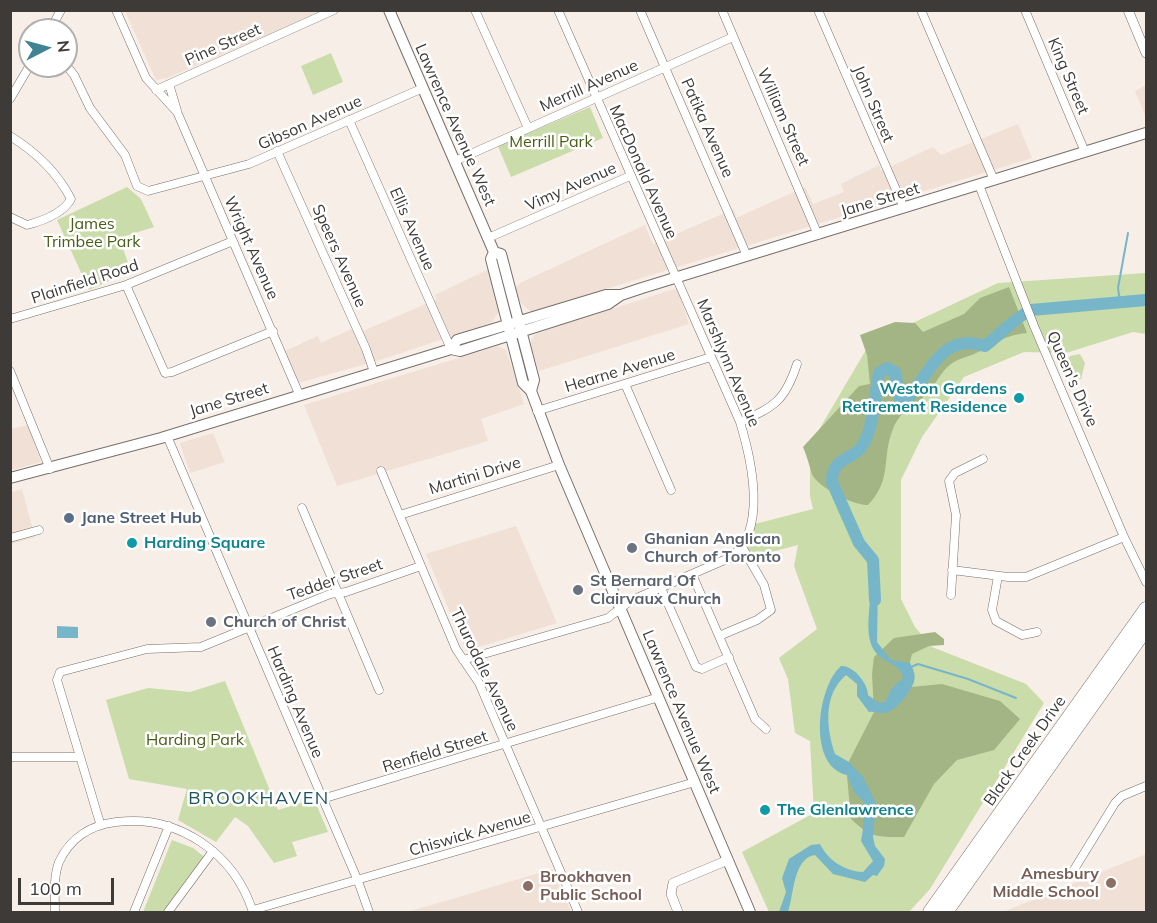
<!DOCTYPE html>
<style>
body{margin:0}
#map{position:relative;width:1157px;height:923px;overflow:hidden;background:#f7eee7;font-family:Mulish,sans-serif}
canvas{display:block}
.frame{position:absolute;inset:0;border:12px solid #3d3a37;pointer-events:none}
.north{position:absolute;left:18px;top:18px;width:60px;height:60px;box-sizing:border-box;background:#fff;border:2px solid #b1b0af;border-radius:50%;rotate:84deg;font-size:16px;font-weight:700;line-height:24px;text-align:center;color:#3d3a37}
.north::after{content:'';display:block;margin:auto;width:21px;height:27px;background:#408493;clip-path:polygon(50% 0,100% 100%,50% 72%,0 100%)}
.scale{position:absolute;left:18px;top:878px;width:96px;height:27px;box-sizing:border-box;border:3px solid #3d3a37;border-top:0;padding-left:8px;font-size:18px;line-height:21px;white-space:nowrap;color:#3d3a37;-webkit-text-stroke:4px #fff;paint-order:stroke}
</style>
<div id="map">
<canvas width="1157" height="923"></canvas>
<div class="frame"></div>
<div class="north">N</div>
<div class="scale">100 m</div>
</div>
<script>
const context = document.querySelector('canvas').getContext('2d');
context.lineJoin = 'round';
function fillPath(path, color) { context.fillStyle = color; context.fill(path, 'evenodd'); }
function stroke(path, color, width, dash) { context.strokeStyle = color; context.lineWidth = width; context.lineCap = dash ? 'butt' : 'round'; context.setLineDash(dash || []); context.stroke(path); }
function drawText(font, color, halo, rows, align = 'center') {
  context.font = font + ' Mulish,sans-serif'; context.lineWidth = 5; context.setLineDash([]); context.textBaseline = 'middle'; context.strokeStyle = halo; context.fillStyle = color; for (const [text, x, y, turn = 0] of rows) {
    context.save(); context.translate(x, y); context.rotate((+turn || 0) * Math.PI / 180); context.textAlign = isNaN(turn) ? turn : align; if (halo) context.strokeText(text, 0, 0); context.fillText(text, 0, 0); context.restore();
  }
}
fillPath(new Path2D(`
 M125 11H323L167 78 156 80Z
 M1146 85V118L1135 91Z
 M1018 124 1032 158 531 312 518 300 515 288 520 283 645 225 653 244 734 209 736 218 805 187 813 204 844 192 841 184 879 165 881 171 933 147 941 155Z
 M489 269 499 312 491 323 380 360 291 385 278 354 318 336 321 343 360 325 363 331 437 299 435 295Z
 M677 288 689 324 539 371 530 344 535 334Z
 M498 346 506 350 524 404 481 419 488 441 337 486 304 405Z
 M28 425 41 462 11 470V429Z
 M213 433 225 462 190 473 180 443Z
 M22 489 35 537 11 544V492Z
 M516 526 557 623 466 651 426 554Z
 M1146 854V912H1003Z
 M552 869 571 912H407L442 902Z`), '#f0e0d5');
fillPath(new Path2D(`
 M331 53 343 82 313 95 301 66Z
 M590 107 603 138 511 177 498 146Z
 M127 187 141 199 154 227 119 238 131 271 89 290 57 220Z
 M1146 273V334L1133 332 1066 353 1024 352 964 377 922 437 901 480V599L915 627 932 647 1026 684 1044 703 930 889 909 912H769L742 852 814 813 810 741 795 733 788 679 779 658 817 629 794 566 798 545 744 559 755 524 813 509 810 496V445L870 343 998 283Z
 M1080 354 1085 363 1081 379 1067 378 1064 364 1070 356Z
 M225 681 278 810 314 799 328 832 292 842 297 856 274 863 248 826 235 817 216 842 178 820 187 789 129 779 106 700 148 688 190 692Z
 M172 840 193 848 207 859 165 912H143Z`), '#c9dcaa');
fillPath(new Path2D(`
 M1009 287 1027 333C1001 336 998 343 976 353 968 357 959 358 951 364 941 371 936 384 928 393 915 406 900 410 893 429 881 458 893 479 868 505 855 506 817 487 812 474 809 465 807 456 803 447L859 386 870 384 867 355 860 335 895 322 915 323 923 332 964 314 980 298Z
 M935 632 944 639V645L929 646 912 654 908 670 911 687 942 684 1000 701 1020 719 994 750 957 760 934 784 904 837C877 837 871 838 851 819L847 776 849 761 874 712 872 674 874 657 894 638Z`), '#a3b585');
fillPath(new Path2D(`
 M870 584H878L877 642 891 660 910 663C913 669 916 674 914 682 910 692 896 712 884 713 879 713 874 711 869 712L857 696V684L846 675C823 695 826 727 835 754L849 762 863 777 876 803 873 837 875 846 885 859 884 866 877 876 873 875 865 882 833 874 815 855C793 858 794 895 788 912H779L786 892 782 878 789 859 811 845 820 844C828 860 844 871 863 872L873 861 861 841C864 828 863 817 864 802L854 792 847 775C807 766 817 687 841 666 853 665 868 683 868 695L879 703 885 702 892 688 903 678C902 664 881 662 874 650 863 633 872 604 870 584Z
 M57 626 78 627V638H57Z`), '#77b5c9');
stroke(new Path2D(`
 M1120 302 1118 288 1128 233
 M911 667 918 664 968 679 1016 698`), '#77b5c9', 2);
stroke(new Path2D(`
 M875 600 873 560 859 543 832 482C832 454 856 462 865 441 874 421 875 395 879 373L887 368 895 372 900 398 907 399C931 374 940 332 985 346 1001 334 1013 319 1031 310L1146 300`), '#77b5c9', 12);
const minor = new Path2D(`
 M116 10 146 78 177 112
 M475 10 528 128
 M640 10 747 256
 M722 10 818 235
 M818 10 904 208
 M921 10 994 180
 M1025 10 1085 152
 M50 30 61 10
 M66 65 74 75 90 108 125 155 137 186 148 191 249 164 423 88
 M169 84 178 114 299 394
 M156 90 334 10
 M10 99 30 65
 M349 120 451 349
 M10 136C36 152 57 172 71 199 63 214 42 221 27 225L10 217
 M277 151 366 349 374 372
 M455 161 733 37
 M979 185 1034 326 1124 537 1146 582
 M488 238 630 176
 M126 285 165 373 172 372 273 331
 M10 319 126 285 233 241
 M10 371 50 469
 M625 384 671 490
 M537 411 711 357
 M740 422C774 407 785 401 797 364
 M167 436 358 881 369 912
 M381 471 456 649 479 683 578 912
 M302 508 379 690
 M400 515 559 465
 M10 538 39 530
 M952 570 1008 577H1026L1124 537
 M692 574 755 719 766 729
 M998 576 992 610 996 621 1022 635 1037 632
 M661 588 696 667 702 669 729 657
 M951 595 956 515 949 481 955 473 983 459
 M719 636 757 620 771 610 764 585 741 545
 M463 660 608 618 630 601 729 558C769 533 751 458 740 422L558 10
 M10 757H78
 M322 799 659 697
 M100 823 57 680 60 672 147 649 201 647 330 594 346 592 421 566
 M1075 868 1115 803 1122 796 1146 786
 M253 910 695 782
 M55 912C55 896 53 878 59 862 70 838 91 825 116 822 178 814 234 853 253 912
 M134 912 169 826
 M168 912 213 851`);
const tertiary = new Path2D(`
 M1128 10 1146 53
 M678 912 671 894 673 883 728 860`);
const secondary = new Path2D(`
 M389 10 494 252 501 254 534 380 531 391
 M494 252 491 259 523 383 531 391 559 465 750 912
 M451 349 457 340 606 295H620
 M10 478 161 438 451 349 460 351 608 304 621 295 642 288 1146 133`);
const motorway = new Path2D(`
 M930 912 1146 609
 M946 912 1146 629`);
stroke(minor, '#776f6a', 9);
stroke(tertiary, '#776f6a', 10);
stroke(secondary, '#776f6a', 12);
stroke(motorway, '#776f6a', 15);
stroke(minor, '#fff', 8);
stroke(tertiary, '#fff', 9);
stroke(secondary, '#fff', 10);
stroke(motorway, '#fff', 14);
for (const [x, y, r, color] of [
 [1019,398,6,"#0f9aa8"],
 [69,518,6,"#5c6f8a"],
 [132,543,6,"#0f9aa8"],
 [632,548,6,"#6b7280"],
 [578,590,6,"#6b7280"],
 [211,622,6,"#6b7280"],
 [765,810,6,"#0f9aa8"],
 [1111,883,6,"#8d6e63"],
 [528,886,6,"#8d6e63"]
]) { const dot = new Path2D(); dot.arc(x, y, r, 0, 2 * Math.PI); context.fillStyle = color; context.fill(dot); stroke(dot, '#fff', 2); }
drawText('16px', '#3d3a37', '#fff', [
 ["Pine Street",223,45,-24],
 ["King Street",1068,76,67],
 ["Merrill Avenue",589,86,-24],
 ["John Street",873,104,67],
 ["William Street",783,117,66],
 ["Gibson Avenue",310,123,-24],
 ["Lawrence Avenue West",455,125,66],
 ["Patika Avenue",707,128,66],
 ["MacDonald Avenue",643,172,66],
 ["Vimy Avenue",571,187,-24],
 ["Jane Street",880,200,-17],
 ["Ellis Avenue",412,229,66],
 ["Wright Avenue",251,248,66],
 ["Speers Avenue",339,256,66],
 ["Plainfield Road",85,282,-18],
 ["Marshlynn Avenue",728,363,67],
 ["Hearne Avenue",620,371,-17],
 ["Queen's Drive",1072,379,66],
 ["Jane Street",229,400,-17],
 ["Martini Drive",475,476,-17],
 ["Tedder Street",335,580,-19],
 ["Thurodale Avenue",484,670,64],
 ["Harding Avenue",295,702,67],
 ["Lawrence Avenue West",681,712,67],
 ["Black Creek Drive",1025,751,-55],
 ["Renfield Street",435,752,-17],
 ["Chiswick Avenue",470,834,-16]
]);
drawText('16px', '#485d15', '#fff', [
 ["Merrill Park",551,142],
 ["James",92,224],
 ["Trimbee Park",92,242],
 ["Harding Park",195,740]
]);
drawText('bold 16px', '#0d838f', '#fff', [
 ["Weston Gardens",1007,389,"right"],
 ["Retirement Residence",1007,407,"right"],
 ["Harding Square",144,543],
 ["The Glenlawrence",777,810]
], 'left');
drawText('bold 16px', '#4e5e75', '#fff', [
 ["Jane Street Hub",81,518]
], 'left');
drawText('bold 16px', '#5b616d', '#fff', [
 ["Ghanian Anglican",644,539],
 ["Church of Toronto",644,557],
 ["St Bernard Of",590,581],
 ["Clairvaux Church",590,599],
 ["Church of Christ",223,622]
], 'left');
drawText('bold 16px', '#785e54', '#fff', [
 ["Amesbury",1099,874],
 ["Middle School",1099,892],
 ["Brookhaven",540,877,"left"],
 ["Public School",540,895,"left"]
], 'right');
context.letterSpacing = '1.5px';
drawText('18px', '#1b535f', '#fff', [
 ["BROOKHAVEN",259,799]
]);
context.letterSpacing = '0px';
</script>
